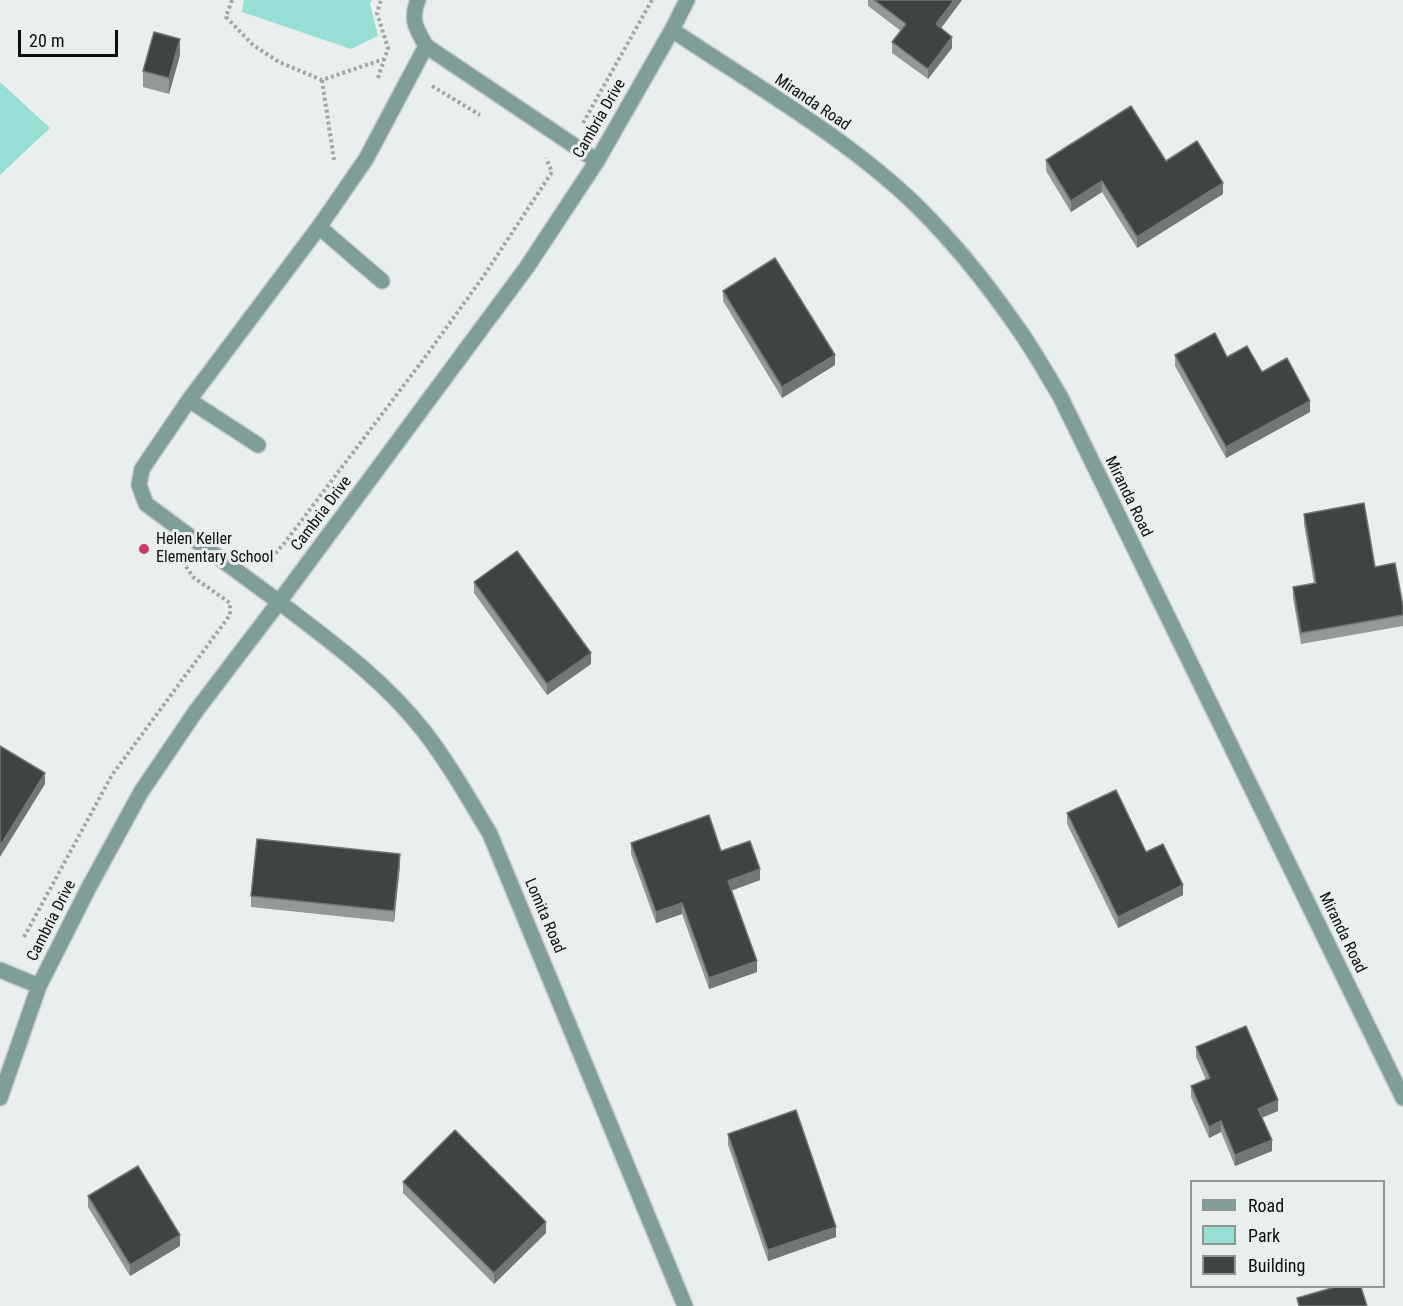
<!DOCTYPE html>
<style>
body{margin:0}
#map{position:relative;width:1403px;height:1306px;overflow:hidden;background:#e9efee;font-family:"Roboto Condensed",sans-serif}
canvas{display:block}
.legend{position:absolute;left:1190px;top:1180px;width:195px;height:108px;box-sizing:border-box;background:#e9efee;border:2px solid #919594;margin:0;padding:8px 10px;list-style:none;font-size:18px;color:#0d0f0e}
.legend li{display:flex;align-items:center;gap:12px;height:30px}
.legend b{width:30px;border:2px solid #919594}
.scale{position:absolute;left:18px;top:30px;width:100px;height:27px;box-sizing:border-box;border:3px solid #0d0f0e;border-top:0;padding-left:8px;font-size:18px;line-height:21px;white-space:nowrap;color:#0d0f0e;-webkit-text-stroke:4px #e9efee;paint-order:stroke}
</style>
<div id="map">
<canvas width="1403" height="1306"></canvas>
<ul class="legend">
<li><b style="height:8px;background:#7f9e99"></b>Road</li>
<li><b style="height:16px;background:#97ded4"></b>Park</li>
<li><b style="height:16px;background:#3f4343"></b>Building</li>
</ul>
<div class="scale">20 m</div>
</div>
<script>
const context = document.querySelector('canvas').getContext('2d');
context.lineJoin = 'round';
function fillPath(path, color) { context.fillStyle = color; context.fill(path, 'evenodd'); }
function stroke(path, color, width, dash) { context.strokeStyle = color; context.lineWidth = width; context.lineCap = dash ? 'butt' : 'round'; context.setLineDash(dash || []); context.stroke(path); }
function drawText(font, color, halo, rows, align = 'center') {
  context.font = font + ' "Roboto Condensed",sans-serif'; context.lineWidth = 6; context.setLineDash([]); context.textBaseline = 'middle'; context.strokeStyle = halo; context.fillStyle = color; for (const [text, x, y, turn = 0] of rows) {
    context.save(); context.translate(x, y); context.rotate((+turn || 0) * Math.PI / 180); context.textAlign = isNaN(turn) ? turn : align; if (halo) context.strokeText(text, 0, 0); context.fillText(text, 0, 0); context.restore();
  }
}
fillPath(new Path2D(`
 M244 0H372L370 4 378 36 351 49 242 12Z
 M0 82 50 128 0 175Z`), '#97ded4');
const lane = new Path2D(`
 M418 0C410 20 416 28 426 46L597 161
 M319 227 382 281
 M189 400 258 445
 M279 602 146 504 139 485 142 469 189 400 319 227 366 159 426 46`);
const street = new Path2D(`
 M672 30C754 85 849 139 919 208 955 244 988 285 1017 327 1033 349 1046 373 1060 396L1403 1098
 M279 602C330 641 383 679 423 730 448 762 469 799 490 834L685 1306
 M0 970 39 986
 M0 1098 39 986 88 889 141 792 196 711 279 602 527 267 597 161 672 30 687 0`);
stroke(lane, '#c6cbca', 18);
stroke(street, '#c6cbca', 18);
stroke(new Path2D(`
 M232 0 226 17 253 45 279 62 322 80 384 59
 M378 78 388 48 377 13 381 0
 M322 80 334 160
 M432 86 480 115
 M583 123 652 0
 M267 562 283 545 423 360 483 277 552 172 546 158
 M24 937 112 775 230 615V603L193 577 185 565`), '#a2a7a6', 4, [3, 3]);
stroke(lane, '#7f9e99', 15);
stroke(street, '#7f9e99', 15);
fillPath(new Path2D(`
 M868 0H962L941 28 952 48 928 79 892 53V42L901 31 868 6Z
 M180 55 169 94 143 87V71Z
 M1046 160 1166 161 1223 194 1137 248 1102 192 1071 212 1046 171Z
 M723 291 835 365 782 398 723 301Z
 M1175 355 1227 357 1262 372 1310 412 1226 458 1175 366Z
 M1304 514 1375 567 1403 606V626L1301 644 1293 598V587L1314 583 1304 524Z
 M474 582 591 664 547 695 474 593Z
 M1067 813 1146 852 1183 895 1118 928 1067 824Z
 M631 843 760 880 732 890 757 972 709 989 682 914 656 923 631 854Z
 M400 865 394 922 251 907V896Z
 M1196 1047 1278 1111 1262 1118 1272 1151 1235 1166 1221 1132 1209 1138 1191 1097V1086L1206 1080 1196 1057Z
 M728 1134 836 1237 768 1261 728 1145Z
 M403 1182 546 1233 494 1284 403 1193Z
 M88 1196 180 1246 130 1276 88 1207Z`), '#949998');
fillPath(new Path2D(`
 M954 0H962L936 35V24Z
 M952 37V48L928 79V69Z
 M180 39V55L169 94V78Z
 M1102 181V192L1071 212V201Z
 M1223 183V194L1137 248V237Z
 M835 355V365L782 398V387Z
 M1310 401V412L1226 458V447Z
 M591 653V664L547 695V684Z
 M45 773V784L0 857V846Z
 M400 854V865L394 922V911Z
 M760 869V880L728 892V881Z
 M1183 885V895L1118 928V917Z
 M682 903V914L656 923V912Z
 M757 961V972L709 989V978Z
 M1278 1100V1111L1258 1119V1109Z
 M1221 1121V1132L1209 1138V1127Z
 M1272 1140V1151L1235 1166V1155Z
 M546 1222V1233L494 1284V1273Z
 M836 1227V1237L768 1261V1250Z
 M180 1235V1246L130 1276V1265Z`), '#727776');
const building = new Path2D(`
 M874 0H954L936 24 952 37 928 69 892 42 906 24Z
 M154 32 180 39 169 78 143 71Z
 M1131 106 1166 161 1197 141 1223 183 1137 237 1102 181 1071 201 1046 160Z
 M775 258 835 355 782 387 723 291Z
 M1215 333 1227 357 1247 346 1262 372 1287 358 1310 401 1226 447 1175 355Z
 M1364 503 1375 567 1395 563 1403 606V615L1301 633 1293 587 1316 583 1304 514Z
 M517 551 591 653 547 684 474 582Z
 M0 746 45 773 0 846Z
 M1116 790 1146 852 1163 844 1183 885 1118 917 1067 813Z
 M709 815 721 851 750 841 760 869 728 881 757 961 709 978 682 903 656 912 631 843Z
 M257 839 400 854 394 911 251 896Z
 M1246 1026 1278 1100 1258 1109 1272 1140 1235 1155 1221 1121 1209 1127 1191 1086 1210 1078 1196 1047Z
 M796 1110 836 1227 768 1250 728 1134Z
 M455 1130 546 1222 494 1273 403 1182Z
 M138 1166 180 1235 130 1265 88 1196Z
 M1335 1287H1361L1367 1306H1299L1297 1298Z`);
fillPath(building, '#3f4343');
stroke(building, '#727776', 1.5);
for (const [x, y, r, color] of [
 [144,549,6,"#c73a69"]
]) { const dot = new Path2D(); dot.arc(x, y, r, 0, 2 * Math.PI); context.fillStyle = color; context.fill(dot); stroke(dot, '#e9efee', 2); }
drawText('16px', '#0d0f0e', '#e9efee', [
 ["Miranda Road",812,103,34],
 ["Cambria Drive",600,119,-60],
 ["Miranda Road",1128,497,64],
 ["Cambria Drive",322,514,-53],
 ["Lomita Road",544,916,67],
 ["Cambria Drive",52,921,-63],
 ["Miranda Road",1342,933,64]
]);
drawText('16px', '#0d0f0e', '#e9efee', [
 ["Helen Keller",156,540],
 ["Elementary School",156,558]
], 'left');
</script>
